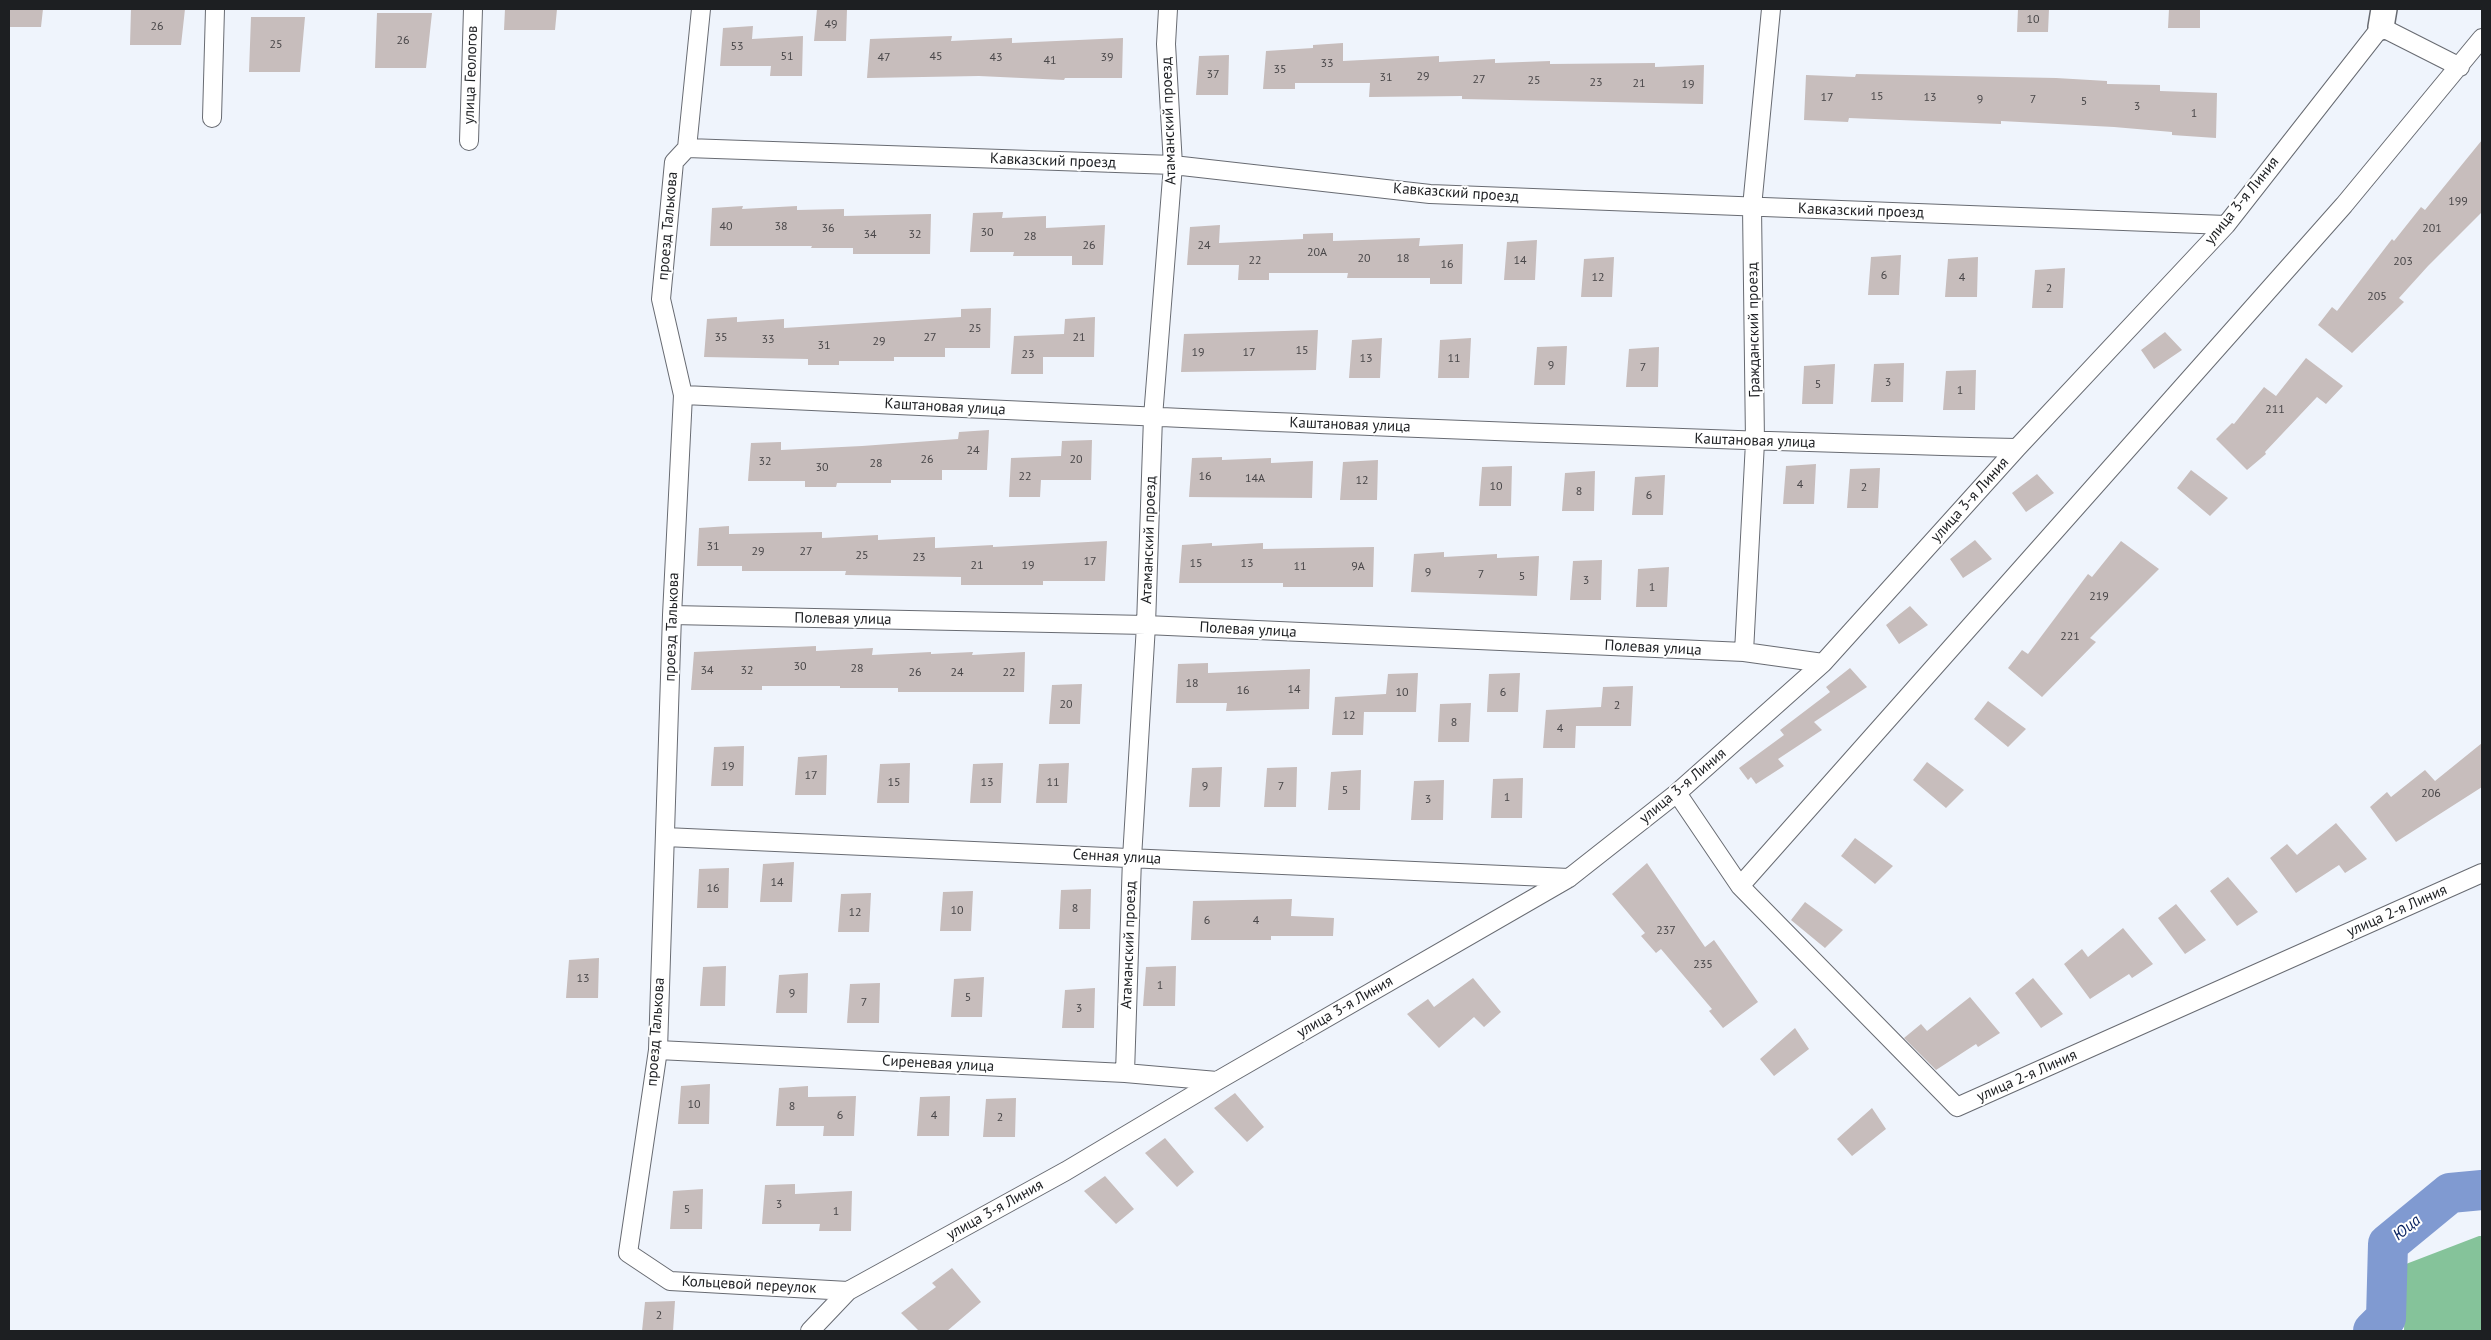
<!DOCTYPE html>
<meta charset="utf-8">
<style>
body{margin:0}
#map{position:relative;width:2491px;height:1340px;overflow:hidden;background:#eff4fc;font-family:"PT Sans",sans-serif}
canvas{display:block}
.frame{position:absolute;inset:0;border:10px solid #1d1f22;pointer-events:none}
</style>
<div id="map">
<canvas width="2491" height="1340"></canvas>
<div class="frame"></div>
</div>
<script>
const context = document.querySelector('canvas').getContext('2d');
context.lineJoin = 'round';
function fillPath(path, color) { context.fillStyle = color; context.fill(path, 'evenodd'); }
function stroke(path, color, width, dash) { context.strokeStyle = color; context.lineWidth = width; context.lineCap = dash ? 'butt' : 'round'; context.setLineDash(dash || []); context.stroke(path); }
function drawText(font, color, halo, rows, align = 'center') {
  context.font = font + ' "PT Sans",sans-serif'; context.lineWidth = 4; context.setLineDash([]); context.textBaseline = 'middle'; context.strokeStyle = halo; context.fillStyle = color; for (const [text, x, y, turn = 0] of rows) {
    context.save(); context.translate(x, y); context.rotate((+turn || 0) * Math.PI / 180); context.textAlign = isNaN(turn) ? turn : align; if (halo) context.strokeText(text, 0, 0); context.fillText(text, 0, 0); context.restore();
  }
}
fillPath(new Path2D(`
 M2479 1236H2482V1331H2404L2406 1264Z`), '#85c39a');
stroke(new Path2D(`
 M2373 1331 2386 1318 2388 1244 2450 1193 2482 1190`), '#809ad1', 40);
fillPath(new Path2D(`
 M9 9H43L41 27H9Z
 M131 9H185L181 45H130Z
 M505 9H557L555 30H504Z
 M817 9H847L846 41H814Z
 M2018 9H2049L2048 32H2017Z
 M2169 9H2200V28H2168Z
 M377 13H432L426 68H375Z
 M251 17H305L300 72H249Z
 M753 26 752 39 803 36 802 76H770L771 66H720L723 28Z
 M952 36 951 41 1012 38V43L1123 38 1122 78H1065L1064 80 979 76 867 78 870 39Z
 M1343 43V61L1439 56V62L1495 59V63L1550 61V64L1655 63V67L1704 65 1703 104 1462 99V96L1369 97 1370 83H1295V89H1263L1266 51 1313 48V45Z
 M1229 55 1228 95H1196L1199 56Z
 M1856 74 2056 78 2107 81V84L2160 85V91L2217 93 2216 138 2172 135V132L2114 127 2001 121V124L1849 118 1848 122 1804 120 1806 75 1855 77Z
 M2482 140V212L2428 266 2399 298 2404 302 2352 353 2318 325 2332 307 2337 311 2392 239 2394 241 2421 207 2425 210Z
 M743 206 742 209 797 206V210L844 209V216L931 214 930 254H853V248H811L812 246H710L712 208Z
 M1003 212 1002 218 1046 216V228L1105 225 1103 265H1072V256H1013L1014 252H970L973 213Z
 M1220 225 1219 243 1303 239V234L1333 233V241L1420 238 1419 246 1463 244 1462 284H1430V278H1347L1348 273H1269V280H1238L1239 265H1187L1190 227Z
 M1537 240 1535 280H1504L1507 242Z
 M1901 255 1899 295H1868L1871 257Z
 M1614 257 1612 297H1581L1584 259Z
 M1978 257 1977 297H1945L1948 259Z
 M2065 268 2063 308H2032L2035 270Z
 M991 308 990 348H945V357H894V361H839V365H808V359L704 357 707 319 737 317V322L784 319V328L961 317V309Z
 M1095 317 1094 357H1043V374H1011L1014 336 1064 334 1065 319Z
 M1318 330 1316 370 1181 372 1184 334Z
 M2165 332 2182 350 2154 369 2141 350Z
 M1382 338 1380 378H1349L1352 340Z
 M1471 338 1469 378H1438L1440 340Z
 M1567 346 1565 385H1534L1537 347Z
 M1659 347 1658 387H1626L1629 349Z
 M2306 358 2343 386 2326 404 2317 397 2265 452 2266 454 2247 470 2216 439 2232 423 2234 424 2264 387 2276 396Z
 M1904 363 1903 402H1871L1874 364Z
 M1835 364 1833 404H1802L1804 366Z
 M1976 370 1975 410H1943L1946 371Z
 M989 430 987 470H942V480H891V483H837L836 487H805V481H748L751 443 781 442V450L862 446 958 439 959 432Z
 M1092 440 1091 480H1041L1040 497H1009L1011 458 1061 456 1062 441Z
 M1222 457V460L1271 458V463L1313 461 1312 498 1189 497 1192 458Z
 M1378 460 1377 500H1340L1343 462Z
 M1816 464 1814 504H1783L1786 466Z
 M1512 466 1511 506H1479L1482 467Z
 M1880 468 1878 508H1847L1850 469Z
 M2191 470 2228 498 2210 516 2177 488Z
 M1595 471 1594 511H1562L1565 473Z
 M2037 474 2054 493 2026 512 2012 493Z
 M1665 475 1663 515H1632L1635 477Z
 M729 526V534L822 532V538L878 535V540L935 537V548L993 545V547L1107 541 1105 581H1043V585H961V577L845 575 846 571H742V566H697L699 528Z
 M1975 540 1992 559 1963 578 1950 559Z
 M2121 541 2159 569 2090 638 2096 642 2042 697 2008 668 2022 650 2028 654 2088 574 2092 577Z
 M1212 543V546L1263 543V549L1374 547 1373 587H1283V583H1179L1182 545Z
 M1444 552V557L1497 554V558L1539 556 1537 596 1411 592 1414 554Z
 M1602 560 1601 600H1570L1573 561Z
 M1669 567 1667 607H1636L1638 569Z
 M1910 606 1928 625 1899 644 1886 625Z
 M816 646V651L873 648 872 655 931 652V654L973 652 972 655 1025 652 1024 692H898V688H840V686H762V690H691L694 652Z
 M1208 663V673L1310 669 1309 709 1226 711 1227 703H1176L1178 664Z
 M1850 668 1867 687 1814 722 1822 730 1778 759 1784 766 1756 784 1751 777 1748 780 1739 768 1784 735 1780 730 1830 692 1826 687Z
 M1418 673 1416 712H1364L1363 735H1332L1335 697 1386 694 1388 674Z
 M1520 673 1518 712H1487L1489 674Z
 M1082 684 1080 724H1049L1052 685Z
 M1633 686 1631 726H1576L1575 748H1543L1546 710 1601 707 1603 687Z
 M1988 701 2026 729 2008 747 1974 719Z
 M1471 703 1469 742H1438L1440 704Z
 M2482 743V787L2396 842 2370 807 2387 792 2391 797 2425 770 2435 781Z
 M744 746 743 786H711L714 747Z
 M827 755 826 795H795L798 757Z
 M1927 762 1964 790 1946 808 1913 780Z
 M910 763 909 803H877L880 764Z
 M1003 763 1001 803H970L973 764Z
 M1069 763 1067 803H1036L1039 764Z
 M1222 767 1220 807H1189L1192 768Z
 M1297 767 1296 807H1264L1267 768Z
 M1361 770 1360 810H1328L1331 772Z
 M1523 778 1522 818H1491L1493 779Z
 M1444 780 1443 820H1411L1414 781Z
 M2336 823 2367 859 2345 873 2339 865 2296 893 2270 858 2287 844 2297 855Z
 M1855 838 1893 866 1875 884 1841 856Z
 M794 862 792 902H760L763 864Z
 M1647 863 1705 947 1714 940 1758 1002 1723 1028 1709 1011 1712 1009 1661 949 1656 953 1641 936 1645 933 1612 894Z
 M729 868 728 908H697L699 869Z
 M2228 877 2258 912 2237 926 2210 891Z
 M1091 889 1090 929H1059L1061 890Z
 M973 891 971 931H940L943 892Z
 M871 893 869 932H838L841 894Z
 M1292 899 1291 916 1334 918 1333 936H1271V940H1191L1193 901Z
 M1805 902 1843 930 1825 948 1791 920Z
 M2176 904 2206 940 2185 954 2158 918Z
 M2123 928 2153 964 2132 978 2129 974 2090 999 2064 964 2082 949 2088 957Z
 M599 958 598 998H566L569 960Z
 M726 966 725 1006H700L703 967Z
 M1176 966 1175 1006H1143L1146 967Z
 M808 973 807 1013H776L779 975Z
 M984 977 982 1017H951L954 979Z
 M1473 978 1501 1012 1484 1027 1474 1017 1439 1048 1407 1014 1428 999 1434 1007Z
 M2033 978 2063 1014 2041 1028 2015 993Z
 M880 983 879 1023H847L850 984Z
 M1095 988 1094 1028H1062L1065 990Z
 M1970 997 2000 1033 1978 1047 1976 1044 1936 1070 1904 1038 1921 1024 1927 1031Z
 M1795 1028 1809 1049 1774 1076 1760 1059Z
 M710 1084 709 1124H678L681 1086Z
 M808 1086V1097L856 1096 854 1136H823L824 1126H776L779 1088Z
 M1235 1093 1264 1127 1247 1142 1214 1108Z
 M950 1096 949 1136H917L920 1097Z
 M1016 1098 1015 1137H983L986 1099Z
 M1872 1108 1886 1129 1852 1156 1837 1139Z
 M1165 1138 1194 1172 1177 1187 1145 1153Z
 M1105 1176 1134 1209 1116 1224 1084 1191Z
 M795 1184V1194L852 1191 851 1231H819L820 1224H762L765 1185Z
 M703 1189 702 1229H670L673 1191Z
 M952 1268 981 1302 947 1331H919L901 1313 936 1287 932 1283Z
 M675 1301 673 1331H642L645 1302Z`), '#c7bdbc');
const street = new Path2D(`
 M701 9 687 148 674 162 661 299 683 395 672 615 658 1050 628 1253 670 1281 848 1291
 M212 118 215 9
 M469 141 473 9
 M687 148 1173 165 1430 194 2226 225
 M683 395C1128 416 1572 437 2017 448
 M672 615 1146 625 1744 652 1823 663
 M1744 652 1755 442 1752 207 1771 9
 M1677 793 1740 886 1957 1107 2482 873
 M665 837 1569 878
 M1740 886 2344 205 2482 38
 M658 1050 1125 1073 1217 1081
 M1125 1073 1132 858 1146 625 1153 417 1173 165 1166 44 1168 9
 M810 1331 848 1291 1066 1171 1217 1081 1569 878 1677 793 1823 663 2017 448 2226 225 2381 27 2460 67`);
const secondary = new Path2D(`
 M2381 27 2384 9`);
stroke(street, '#686b72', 20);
stroke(secondary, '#686b72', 28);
stroke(street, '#fff', 18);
stroke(secondary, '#fff', 25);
drawText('12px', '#484648', null, [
 ["10",2033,20],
 ["49",831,25],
 ["26",157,27],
 ["26",403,41],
 ["25",276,45],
 ["53",737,47],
 ["51",787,57],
 ["45",936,57],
 ["47",884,58],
 ["43",996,58],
 ["39",1107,58],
 ["41",1050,61],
 ["33",1327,64],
 ["35",1280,70],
 ["37",1213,75],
 ["29",1423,77],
 ["31",1386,78],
 ["27",1479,80],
 ["25",1534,81],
 ["23",1596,83],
 ["21",1639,84],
 ["19",1688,85],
 ["15",1877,97],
 ["17",1827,98],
 ["13",1930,98],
 ["9",1980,100],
 ["7",2033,100],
 ["5",2084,102],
 ["3",2137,107],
 ["1",2194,114],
 ["199",2458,202],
 ["40",726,227],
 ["38",781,227],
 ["36",828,229],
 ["201",2432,229],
 ["30",987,233],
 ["34",870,235],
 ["32",915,235],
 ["28",1030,237],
 ["26",1089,246],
 ["24",1204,246],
 ["20А",1317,253],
 ["20",1364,259],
 ["18",1403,259],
 ["22",1255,261],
 ["14",1520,261],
 ["203",2403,262],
 ["16",1447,265],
 ["6",1884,276],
 ["12",1598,278],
 ["4",1962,278],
 ["2",2049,289],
 ["205",2377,297],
 ["25",975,329],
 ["35",721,338],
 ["27",930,338],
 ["21",1079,338],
 ["33",768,340],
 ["29",879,342],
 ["31",824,346],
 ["15",1302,351],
 ["19",1198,353],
 ["17",1249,353],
 ["23",1028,355],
 ["13",1366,359],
 ["11",1454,359],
 ["9",1551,366],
 ["7",1643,368],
 ["3",1888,383],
 ["5",1818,385],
 ["1",1960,391],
 ["211",2275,410],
 ["24",973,451],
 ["26",927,460],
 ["20",1076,460],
 ["32",765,462],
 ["28",876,464],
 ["30",822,468],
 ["22",1025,477],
 ["16",1205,477],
 ["14А",1255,479],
 ["12",1362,481],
 ["4",1800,485],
 ["10",1496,487],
 ["2",1864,488],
 ["8",1579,492],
 ["6",1649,496],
 ["31",713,547],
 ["29",758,552],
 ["27",806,552],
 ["25",862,556],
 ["23",919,558],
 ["17",1090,562],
 ["15",1196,564],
 ["13",1247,564],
 ["21",977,566],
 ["19",1028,566],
 ["11",1300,567],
 ["9А",1358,567],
 ["9",1428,573],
 ["7",1481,575],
 ["5",1522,577],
 ["3",1586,581],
 ["1",1652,588],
 ["219",2099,597],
 ["221",2070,637],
 ["30",800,667],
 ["28",857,669],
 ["34",707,671],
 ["32",747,671],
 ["26",915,673],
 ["24",957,673],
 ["22",1009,673],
 ["18",1192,684],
 ["14",1294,690],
 ["16",1243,691],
 ["10",1402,693],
 ["6",1503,693],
 ["20",1066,705],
 ["2",1617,706],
 ["12",1349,716],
 ["8",1454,723],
 ["4",1560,729],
 ["19",728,767],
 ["17",811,776],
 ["15",894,783],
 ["13",987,783],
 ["11",1053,783],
 ["9",1205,787],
 ["7",1281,787],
 ["5",1345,791],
 ["206",2431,794],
 ["1",1507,798],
 ["3",1428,800],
 ["14",777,883],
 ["16",713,889],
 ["8",1075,909],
 ["10",957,911],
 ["12",855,913],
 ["6",1207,921],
 ["4",1256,921],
 ["237",1666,931],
 ["235",1703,965],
 ["13",583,979],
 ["1",1160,986],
 ["9",792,994],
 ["5",968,998],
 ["7",864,1003],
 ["3",1079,1009],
 ["10",694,1105],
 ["8",792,1107],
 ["6",840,1116],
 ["4",934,1116],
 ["2",1000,1118],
 ["3",779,1205],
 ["5",687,1210],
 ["1",836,1212],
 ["2",659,1316]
]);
drawText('15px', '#1d1f22', '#fff', [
 ["улица Геологов",471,75,-88],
 ["Атаманский проезд",1169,121,-92],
 ["Кавказский проезд",1053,161,2],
 ["Кавказский проезд",1456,193,4],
 ["улица 3-я Линия",2242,201,-51],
 ["Кавказский проезд",1861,211,2],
 ["проезд Талькова",668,226,-85],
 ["Гражданский проезд",1754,330,-91],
 ["Каштановая улица",945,407,3],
 ["Каштановая улица",1350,425,2],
 ["Каштановая улица",1755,441,2],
 ["улица 3-я Линия",1970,500,-48],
 ["Атаманский проезд",1149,540,-88],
 ["Полевая улица",843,619,1],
 ["проезд Талькова",672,627,-88],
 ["Полевая улица",1248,630,3],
 ["Полевая улица",1653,648,3],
 ["улица 3-я Линия",1683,786,-40],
 ["Сенная улица",1117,857,3],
 ["улица 2-я Линия",2397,911,-24],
 ["Атаманский проезд",1129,945,-88],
 ["улица 3-я Линия",1345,1007,-30],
 ["проезд Талькова",656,1032,-86],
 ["Сиреневая улица",938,1064,3],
 ["улица 2-я Линия",2027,1076,-24],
 ["улица 3-я Линия",995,1210,-29],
 ["Кольцевой переулок",749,1285,3]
]);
drawText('italic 16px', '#0b2463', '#fff', [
 ["Юца",2407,1228,-39]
]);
</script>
